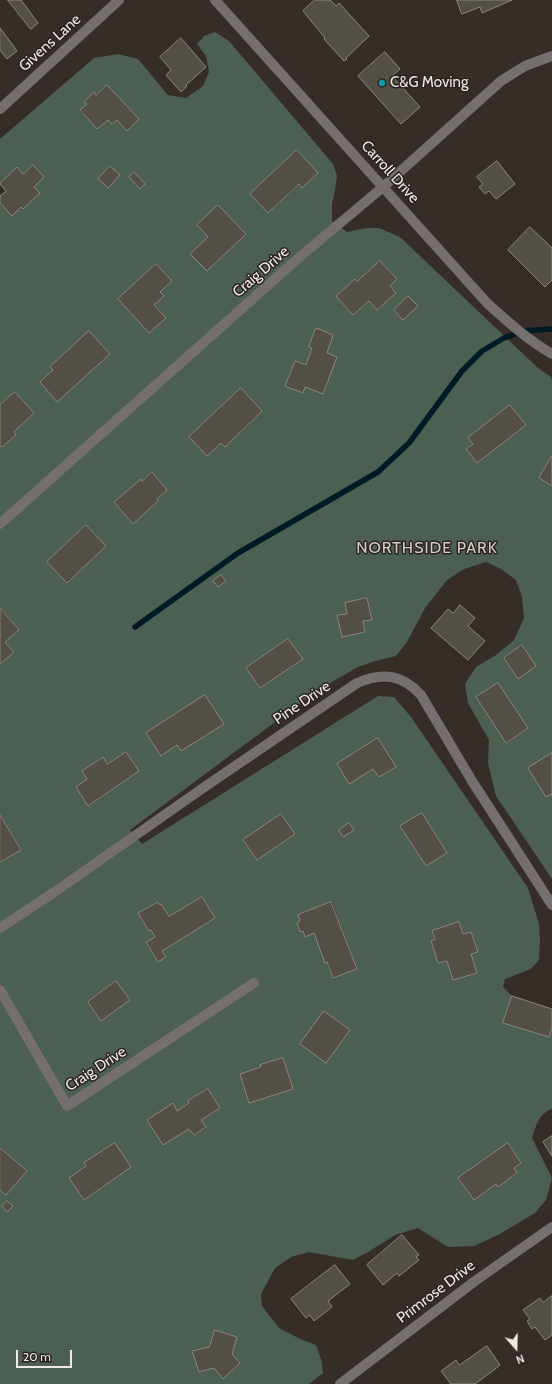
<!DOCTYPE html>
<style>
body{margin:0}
#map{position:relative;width:552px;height:1384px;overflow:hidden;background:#362d29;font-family:Cabin,sans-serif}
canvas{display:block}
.north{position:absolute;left:496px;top:1328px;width:40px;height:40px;-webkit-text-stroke:3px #2c2420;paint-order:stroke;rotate:160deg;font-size:11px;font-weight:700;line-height:16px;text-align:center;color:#efe9e6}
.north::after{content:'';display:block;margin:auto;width:14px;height:18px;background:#efe9e6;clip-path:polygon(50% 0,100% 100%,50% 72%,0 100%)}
.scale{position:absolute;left:16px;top:1350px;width:56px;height:18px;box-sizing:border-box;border:2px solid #efe9e6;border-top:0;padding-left:5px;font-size:12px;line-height:14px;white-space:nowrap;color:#efe9e6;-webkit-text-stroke:3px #2c2420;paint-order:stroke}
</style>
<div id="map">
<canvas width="552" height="1384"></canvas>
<div class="north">N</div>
<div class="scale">20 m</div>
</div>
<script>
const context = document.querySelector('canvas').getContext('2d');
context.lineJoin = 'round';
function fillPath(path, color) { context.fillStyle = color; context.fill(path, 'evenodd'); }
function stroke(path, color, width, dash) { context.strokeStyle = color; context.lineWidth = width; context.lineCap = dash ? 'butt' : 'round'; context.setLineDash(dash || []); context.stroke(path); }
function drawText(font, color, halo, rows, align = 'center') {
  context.font = font + ' Cabin,sans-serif'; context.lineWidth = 3; context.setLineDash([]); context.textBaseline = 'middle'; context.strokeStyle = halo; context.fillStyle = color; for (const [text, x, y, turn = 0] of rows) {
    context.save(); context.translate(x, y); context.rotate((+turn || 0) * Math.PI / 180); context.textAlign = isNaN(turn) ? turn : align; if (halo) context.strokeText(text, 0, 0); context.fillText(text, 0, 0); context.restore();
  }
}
fillPath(new Path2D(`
 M215 32 229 41 333 164 337 176 335 190 332 204V221L347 232 367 228H379L400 237 538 368 551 377 552 381V456L539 478 552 486V753L551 794 552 796V879L496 796 488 763 489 740 468 703 465 684 476 667 496 655 514 640 524 618 522 597 516 580 501 569 486 562 464 569 447 580 425 608 407 642 396 656 375 661 358 667 318 690 130 830 142 844 378 696 394 697 411 717 528 888 539 924 540 940 539 960 531 969 505 979 503 987 512 996 503 1022 549 1037 552 1027V1109C539 1113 536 1126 532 1138L552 1178 546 1200 535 1213 498 1235 474 1246 448 1247 418 1228 395 1235 368 1252 353 1260 309 1252 291 1257 275 1268 261 1294 262 1306 279 1328 300 1339 316 1345 321 1359 323 1373 309 1384H0V1190L6 1195 27 1171 0 1148V862L21 849 0 815V664L14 652 5 642 19 630 2 609 0 610V446L2 447 16 435 14 432 34 413 15 392 0 405V203L12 215 40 193 34 187 44 177 33 165 23 174 17 167 0 183V139L94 58 118 54 138 59 168 95 186 98 203 86 209 72 206 56 197 44 204 36ZM107 85 139 119 127 131 117 120 112 124 108 120 97 129 80 111 87 104 84 101 94 93 96 95ZM297 150 318 173 302 188 299 185 268 213 250 194ZM246 234 207 271 191 254 208 237ZM380 261 397 279 390 286 396 293 378 310 369 301 353 315 336 296 355 279 357 281ZM156 264 172 281 160 292 163 296 154 305 149 333 118 299ZM409 297 403 320 394 310ZM316 328 333 335 327 353 337 357 323 394 305 387 303 393 285 386 295 361 306 365 312 348 309 346ZM89 332 110 354 57 401 40 382 53 370 50 367ZM241 388 262 411 225 447 221 443 207 456 189 437ZM510 405 525 425 477 463 466 449 473 444 469 438ZM152 472 167 490 157 499 158 501 133 524 114 502 140 480 142 481ZM85 525 106 546 67 583 47 562ZM367 598 372 619 363 621 365 632 342 637 337 615 347 614 345 603ZM288 639 302 660 260 688 246 667ZM522 645 536 666 518 679 504 658ZM498 683 528 728 507 743 476 698ZM205 695 223 724 181 750 177 745 161 755 146 733ZM378 738 396 767 379 777 373 769 349 784 337 764ZM126 752 139 771 89 806 76 787 87 779 82 771 102 757 107 764ZM422 813 447 853 426 866 401 826ZM295 834 257 860 243 840ZM202 897 215 918 162 951 166 957 158 962 146 943 155 937 151 930 149 931 138 913 157 902 160 905 161 904 169 916ZM332 902 357 969 333 978 314 933 305 937 303 931 300 932 297 923 300 921 298 915ZM459 922 463 934 471 932 478 951 471 954 477 973 453 980 447 961 438 963 431 941 434 939 432 931ZM115 981 130 1000 101 1021 88 1002ZM283 1058 292 1089 249 1103 240 1074 261 1067 260 1065ZM207 1089 219 1108 201 1120 206 1128 194 1135 189 1129 163 1145 147 1120 173 1104 177 1111 189 1103 188 1101ZM114 1143 131 1167 84 1200 69 1178 86 1166 84 1163ZM508 1144 521 1163 514 1168 517 1174 498 1187 496 1184 474 1200 458 1178ZM215 1330 232 1354 223 1379 214 1368 199 1372 192 1352 209 1347Z`), '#4c5f53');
stroke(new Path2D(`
 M135 627 238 553 378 472 409 443 462 371 482 351 504 338 524 331 552 329`), '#001a26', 5.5);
const building = new Path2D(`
 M8 0H21L38 23 31 29Z
 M315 0H330L336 6 339 3 369 36 346 58 347 59 344 61 324 39 325 38 303 11Z
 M457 0H512L482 13 480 7 462 14Z
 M0 28 17 51 7 59 0 50Z
 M181 38 206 67 186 85 187 86 181 92 166 75 171 70 160 57Z
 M385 52 400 69 392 76 420 107 401 124 358 76Z
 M107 85 139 119 127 131 117 120 112 124 108 120 97 129 80 110 87 104 84 102 94 92 96 95Z
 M297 150 318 173 302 188 299 184 268 213 250 194Z
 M497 161 515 184 496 199 489 191 485 194 479 187 483 184 477 177Z
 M33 165 44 177 34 187 40 193 23 209 21 207 12 216 0 203V196L6 191 0 184V183L17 167 23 174Z
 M110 166 120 175 108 188 98 179Z
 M134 172 145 184 140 189 129 177Z
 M218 205 246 234 207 271 190 254 208 237 197 225Z
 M530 227 552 248V280L545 287 508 250Z
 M380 261 397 279 390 286 396 293 377 310 369 301 353 315 336 296 355 279 357 281Z
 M156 264 172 281 160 292 164 296 154 305 166 318 149 333 118 299Z
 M408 296 418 306 403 320 394 310Z
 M316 328 333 335 327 353 337 357 323 394 305 387 303 393 285 386 295 361 306 365 312 348 309 347Z
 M89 331 110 354 57 402 40 382 53 370 50 367Z
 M241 388 262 411 225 447 221 443 207 456 189 437Z
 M15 392 34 413 14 432 16 435 2 447 0 446V405Z
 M510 405 526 425 477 463 466 449 473 444 468 438Z
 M552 456V486L539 478Z
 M152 472 167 490 157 499 158 501 133 524 114 502 141 479 142 481Z
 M86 525 106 546 67 583 47 562Z
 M221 575 226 581 218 587 213 581Z
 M367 598 372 620 363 621 365 632 342 637 337 615 347 614 345 603Z
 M460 605 475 618 468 626 485 641 468 660 431 628 448 609 453 613Z
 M1 609 19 630 5 642 14 652 0 664V610Z
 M288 639 303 659 260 688 246 668Z
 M522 645 536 666 518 679 504 658Z
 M498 683 528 728 506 743 476 697Z
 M205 695 224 724 181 751 177 745 161 756 146 733Z
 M378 738 396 767 379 777 373 769 349 784 337 764Z
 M126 752 139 771 88 806 76 787 87 779 82 771 103 757 107 764Z
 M552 753V796L551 794 546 797 528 768Z
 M422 813 447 853 426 866 400 826Z
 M281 814 295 834 257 860 243 840Z
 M0 815 21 850 0 862Z
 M349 823 354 830 343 837 339 830Z
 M202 897 215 918 162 951 166 957 158 962 146 942 155 937 151 930 149 931 138 913 158 902 160 905 161 904 169 916Z
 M331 902 357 969 333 978 327 962 325 963 314 933 305 937 303 931 300 932 297 923 300 921 298 915Z
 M459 922 463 934 471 932 478 952 471 954 477 973 453 980 447 961 438 963 431 941 435 939 432 931Z
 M116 981 130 1000 101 1021 88 1002Z
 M512 996 552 1009V1027L549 1037 503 1023Z
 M324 1011 350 1030 326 1063 300 1044Z
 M283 1058 293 1089 249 1103 240 1074 261 1067 260 1065Z
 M208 1089 220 1108 201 1120 206 1127 194 1135 189 1129 163 1145 147 1120 173 1103 177 1111 189 1103 188 1101Z
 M552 1136V1156L543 1142Z
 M115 1143 131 1167 84 1200 69 1178 86 1166 84 1163Z
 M508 1143 521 1163 514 1168 517 1173 498 1187 496 1184 474 1200 458 1178Z
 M0 1148 27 1171 6 1195 0 1190Z
 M7 1201 13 1206 7 1212 2 1206Z
 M402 1235 419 1255 416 1257 419 1260 399 1276 397 1273 383 1285 367 1265Z
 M335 1265 350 1284 328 1301 332 1307 314 1321 310 1315 306 1318 291 1299Z
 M552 1296V1335L545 1340 535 1327 532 1329 527 1321 530 1319 523 1310 540 1298 543 1302Z
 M215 1330 237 1337 232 1354 240 1363 223 1379 214 1368 199 1372 192 1351 209 1347Z
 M487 1346 500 1365 499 1366 475 1384H451L441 1371 456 1360 459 1365Z`);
fillPath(building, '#534e46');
stroke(building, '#8c867e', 1);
stroke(new Path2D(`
 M215 0 487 303C508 322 528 340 552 354
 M0 109 119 0
 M0 524 295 261 383 187 501 81 525 66 552 56
 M0 928 56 891 203 788 357 683C382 672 402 674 421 695L472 781 552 905
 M0 990 67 1106 254 983
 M340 1384 475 1281 552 1227`), '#756f6f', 10);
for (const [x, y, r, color] of [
 [382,83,4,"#0f9aa8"]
]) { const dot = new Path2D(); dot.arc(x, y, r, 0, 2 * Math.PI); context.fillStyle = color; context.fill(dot); stroke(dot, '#2c2420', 1.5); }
drawText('15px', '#efe9e6', '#2c2420', [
 ["Givens Lane",50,43,-42],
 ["Carroll Drive",390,172,48],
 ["Craig Drive",261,272,-41],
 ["Pine Drive",302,703,-34],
 ["Craig Drive",96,1069,-33],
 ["Primrose Drive",436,1292,-37]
]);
drawText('15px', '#efe9e6', '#2c2420', [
 ["C&G Moving",390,83]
], 'left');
context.letterSpacing = '1px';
drawText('16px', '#d5cac5', '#2c2420', [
 ["NORTHSIDE PARK",427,548]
]);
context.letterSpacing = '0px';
</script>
